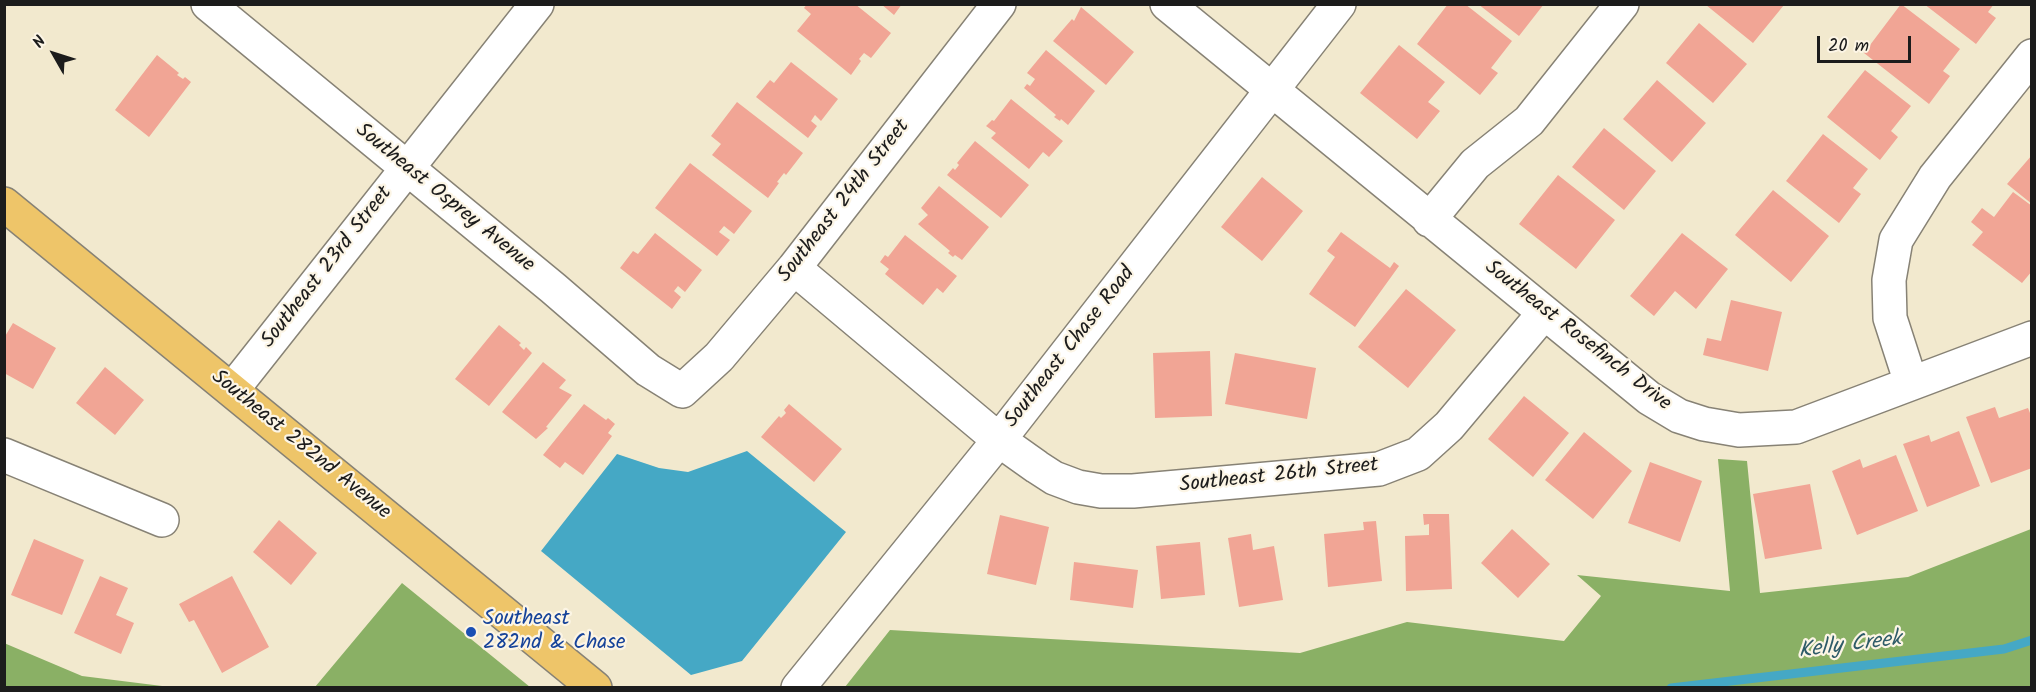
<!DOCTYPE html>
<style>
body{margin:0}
#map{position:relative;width:2036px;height:692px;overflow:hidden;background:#f2e9ce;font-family:Kalam,sans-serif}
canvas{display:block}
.frame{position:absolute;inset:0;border:6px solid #1c1c1c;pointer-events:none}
.north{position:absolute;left:24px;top:24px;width:60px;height:60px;-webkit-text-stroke:4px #fcf5e5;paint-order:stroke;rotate:309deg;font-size:16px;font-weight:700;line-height:24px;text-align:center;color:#1c1c1c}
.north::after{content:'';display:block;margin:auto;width:21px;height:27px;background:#1c1c1c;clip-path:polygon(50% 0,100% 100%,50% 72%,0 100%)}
.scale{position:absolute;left:1817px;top:36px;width:94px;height:27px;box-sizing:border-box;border:3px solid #1c1c1c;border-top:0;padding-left:8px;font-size:18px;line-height:21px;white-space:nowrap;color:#1c1c1c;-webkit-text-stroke:4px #fcf5e5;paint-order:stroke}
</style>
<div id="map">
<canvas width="2036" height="692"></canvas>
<div class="frame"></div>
<div class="north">N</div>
<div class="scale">20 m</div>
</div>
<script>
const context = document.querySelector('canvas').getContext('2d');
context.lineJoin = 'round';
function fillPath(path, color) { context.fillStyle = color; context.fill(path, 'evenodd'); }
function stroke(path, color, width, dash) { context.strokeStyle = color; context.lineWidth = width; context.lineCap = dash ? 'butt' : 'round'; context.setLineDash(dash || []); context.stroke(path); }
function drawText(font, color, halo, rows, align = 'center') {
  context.font = font + ' Kalam,sans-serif'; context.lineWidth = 4.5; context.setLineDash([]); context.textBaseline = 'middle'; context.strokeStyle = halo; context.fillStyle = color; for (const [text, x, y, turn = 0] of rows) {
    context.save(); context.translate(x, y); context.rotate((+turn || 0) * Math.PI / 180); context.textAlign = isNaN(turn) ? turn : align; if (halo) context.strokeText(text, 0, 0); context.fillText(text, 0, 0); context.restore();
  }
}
fillPath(new Path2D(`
 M1718 459 1747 461 1760 593 1908 577 2031 529V687H845L890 630 1300 653 1407 622 1564 641 1601 596 1577 575 1730 591Z
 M402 583 530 687H315Z
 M4 643 82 676 170 687H5Z`), '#8ab065');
fillPath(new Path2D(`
 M747 451 846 532 742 661 691 675 541 551 617 454 659 468 688 472Z`), '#45a8c5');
stroke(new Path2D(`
 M1671 688 2004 649 2032 640`), '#45a8c5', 9);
fillPath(new Path2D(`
 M807 4H855L891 33 871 58 864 53 859 59 861 61 851 75 797 31 811 14 804 8Z
 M881 4H902L894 15Z
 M1448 4H1465L1512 41 1491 68 1498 73 1480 95 1417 44Z
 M1478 4H1544L1519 36Z
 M1901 4 1960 49 1943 71 1950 76 1929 104 1864 53Z
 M1924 4H1994L1988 12 1996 18 1976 44Z
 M1706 5H1784L1753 43Z
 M1081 7 1134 52 1106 85 1053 41 1072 19 1074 21Z
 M1699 23 1747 64 1713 103 1666 63Z
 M1399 45 1445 82 1428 102 1440 111 1417 139 1360 93Z
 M1046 50 1095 91 1068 125 1061 119 1060 121 1054 117 1056 115 1024 88 1027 84 1030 86 1035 79 1027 73Z
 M157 55 179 73 177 75 183 79 185 77 191 82 149 137 115 110Z
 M791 62 838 99 821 121 815 115 811 121 817 126 808 138 756 97 770 80 774 83Z
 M1865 70 1911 106 1891 131 1898 137 1880 160 1827 117Z
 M1657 80 1706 123 1672 162 1623 119Z
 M1011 99 1063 141 1049 157 1043 152 1029 169 991 138 996 133 986 126 992 120 994 121Z
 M737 102 803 153 786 175 784 173 777 182 779 183 768 198 712 155 721 144 711 136Z
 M1604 128 1656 171 1624 210 1572 167Z
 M1823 134 1868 169 1853 188 1861 194 1839 223 1786 181Z
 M975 141 1029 185 1001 218 947 175 953 168 955 170 959 165 957 163Z
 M2032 155V204L2007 184Z
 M690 163 752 211 734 234 724 226 719 232 730 240 717 256 655 208Z
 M1558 175 1615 220 1576 269 1519 224Z
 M1262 177 1303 211 1262 261 1221 227Z
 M939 186 989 227 962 260 955 255 953 257 948 253 950 251 918 224 928 215 921 208Z
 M1773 190 1829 236 1791 282 1735 235Z
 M2013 192 2032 206V271L2022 283 1972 245 1983 232 1971 222 1982 208 1994 217Z
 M1341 232 1390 268 1394 262 1399 266 1355 327 1309 294 1335 257 1327 251Z
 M655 233 702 270 685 292 678 286 674 291 681 297 672 309 620 268 633 251 638 254Z
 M1682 233 1728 269 1696 309 1675 291 1654 316 1630 296Z
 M905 235 957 276 943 293 937 288 923 305 885 274 889 269 880 262 885 255 888 257Z
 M1406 289 1456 330 1408 388 1358 347Z
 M1731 300 1782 312 1768 371 1703 355 1707 338 1721 341Z
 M13 323 56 348 33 389 4 373V338Z
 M499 325 521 343 519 345 524 350 526 347 532 353 489 406 455 379Z
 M1210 351 1212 416 1155 418 1153 353Z
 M1235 353 1316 368 1307 419 1225 404Z
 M543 362 566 380 559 388 572 395 546 427 548 428 536 439 502 412Z
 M105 367 144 400 115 435 76 403Z
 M1524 396 1569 433 1533 477 1488 439Z
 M584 404 606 420 608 418 615 424 608 433 612 436 583 475 565 462 560 468 543 455Z
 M789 404 842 449 814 482 761 437 779 416 781 418 786 413 784 410Z
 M1995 407 1999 418 2028 408 2032 418V468L1991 483 1966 417Z
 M1959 431 1980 486 1927 507 1903 444 1929 435 1931 442Z
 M1584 432 1632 471 1593 519 1545 480Z
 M1896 455 1918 511 1857 535 1832 471 1860 459 1863 468Z
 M1650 462 1702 481 1680 542 1628 523Z
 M1810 484 1822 549 1765 559 1753 494Z
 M1423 514H1449L1452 589 1406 591 1405 536 1429 535V524L1424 525Z
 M1000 515 1049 527 1036 585 987 574Z
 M279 520 317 553 291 585 253 552Z
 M1376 521 1382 581 1328 587 1324 534 1364 530 1363 522Z
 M1512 529 1550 564 1518 598 1481 563Z
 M1251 534 1253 550 1274 546 1283 600 1239 607 1228 538Z
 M34 539 84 560 62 615 11 595Z
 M1200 542 1205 595 1161 599 1156 546Z
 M1074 562 1138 570 1133 608 1070 600Z
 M100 576 128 588 116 615 134 623 121 654 74 633Z
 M232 576 269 647 222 673 194 620 189 622 179 604Z`), '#f1a595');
const minor = new Path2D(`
 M208 4 553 288 648 370 682 391 719 357 794 268 999 4
 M1167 4 1649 398 1679 416 1704 424 1739 430 1796 427 2032 338
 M1429 220 1475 164 1529 121 1622 4
 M794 268 999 440 1037 467 1054 478 1078 487 1101 491H1133L1379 469 1418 454 1449 426 1544 313
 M1911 383 1890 318 1889 280 1896 240 1935 177 2032 56
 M232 390 537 4
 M4 455 162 520
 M798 688 999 440 1339 4`);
const major = new Path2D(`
 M4 204 595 688`);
stroke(minor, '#878275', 36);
stroke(major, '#878275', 36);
stroke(minor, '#fff', 33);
stroke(major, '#eec569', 33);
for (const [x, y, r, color] of [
 [471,632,6,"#1a4fb4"]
]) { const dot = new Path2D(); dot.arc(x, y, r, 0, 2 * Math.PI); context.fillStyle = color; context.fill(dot); stroke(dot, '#fcf5e5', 2); }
drawText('21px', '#1c1c1c', '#fcf5e5', [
 ["Southeast Osprey Avenue",444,199,39],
 ["Southeast 24th Street",845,202,-52],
 ["Southeast 23rd Street",328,268,-52],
 ["Southeast Rosefinch Drive",1577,337,38],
 ["Southeast Chase Road",1071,348,-52],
 ["Southeast 282nd Avenue",300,446,39],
 ["Southeast 26th Street",1279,477,-6]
]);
drawText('21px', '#164399', '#fcf5e5', [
 ["Southeast",483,620],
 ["282nd & Chase",483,644]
], 'left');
drawText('italic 22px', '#2e5b68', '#fcf5e5', [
 ["Kelly Creek",1850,647,-7]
]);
</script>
